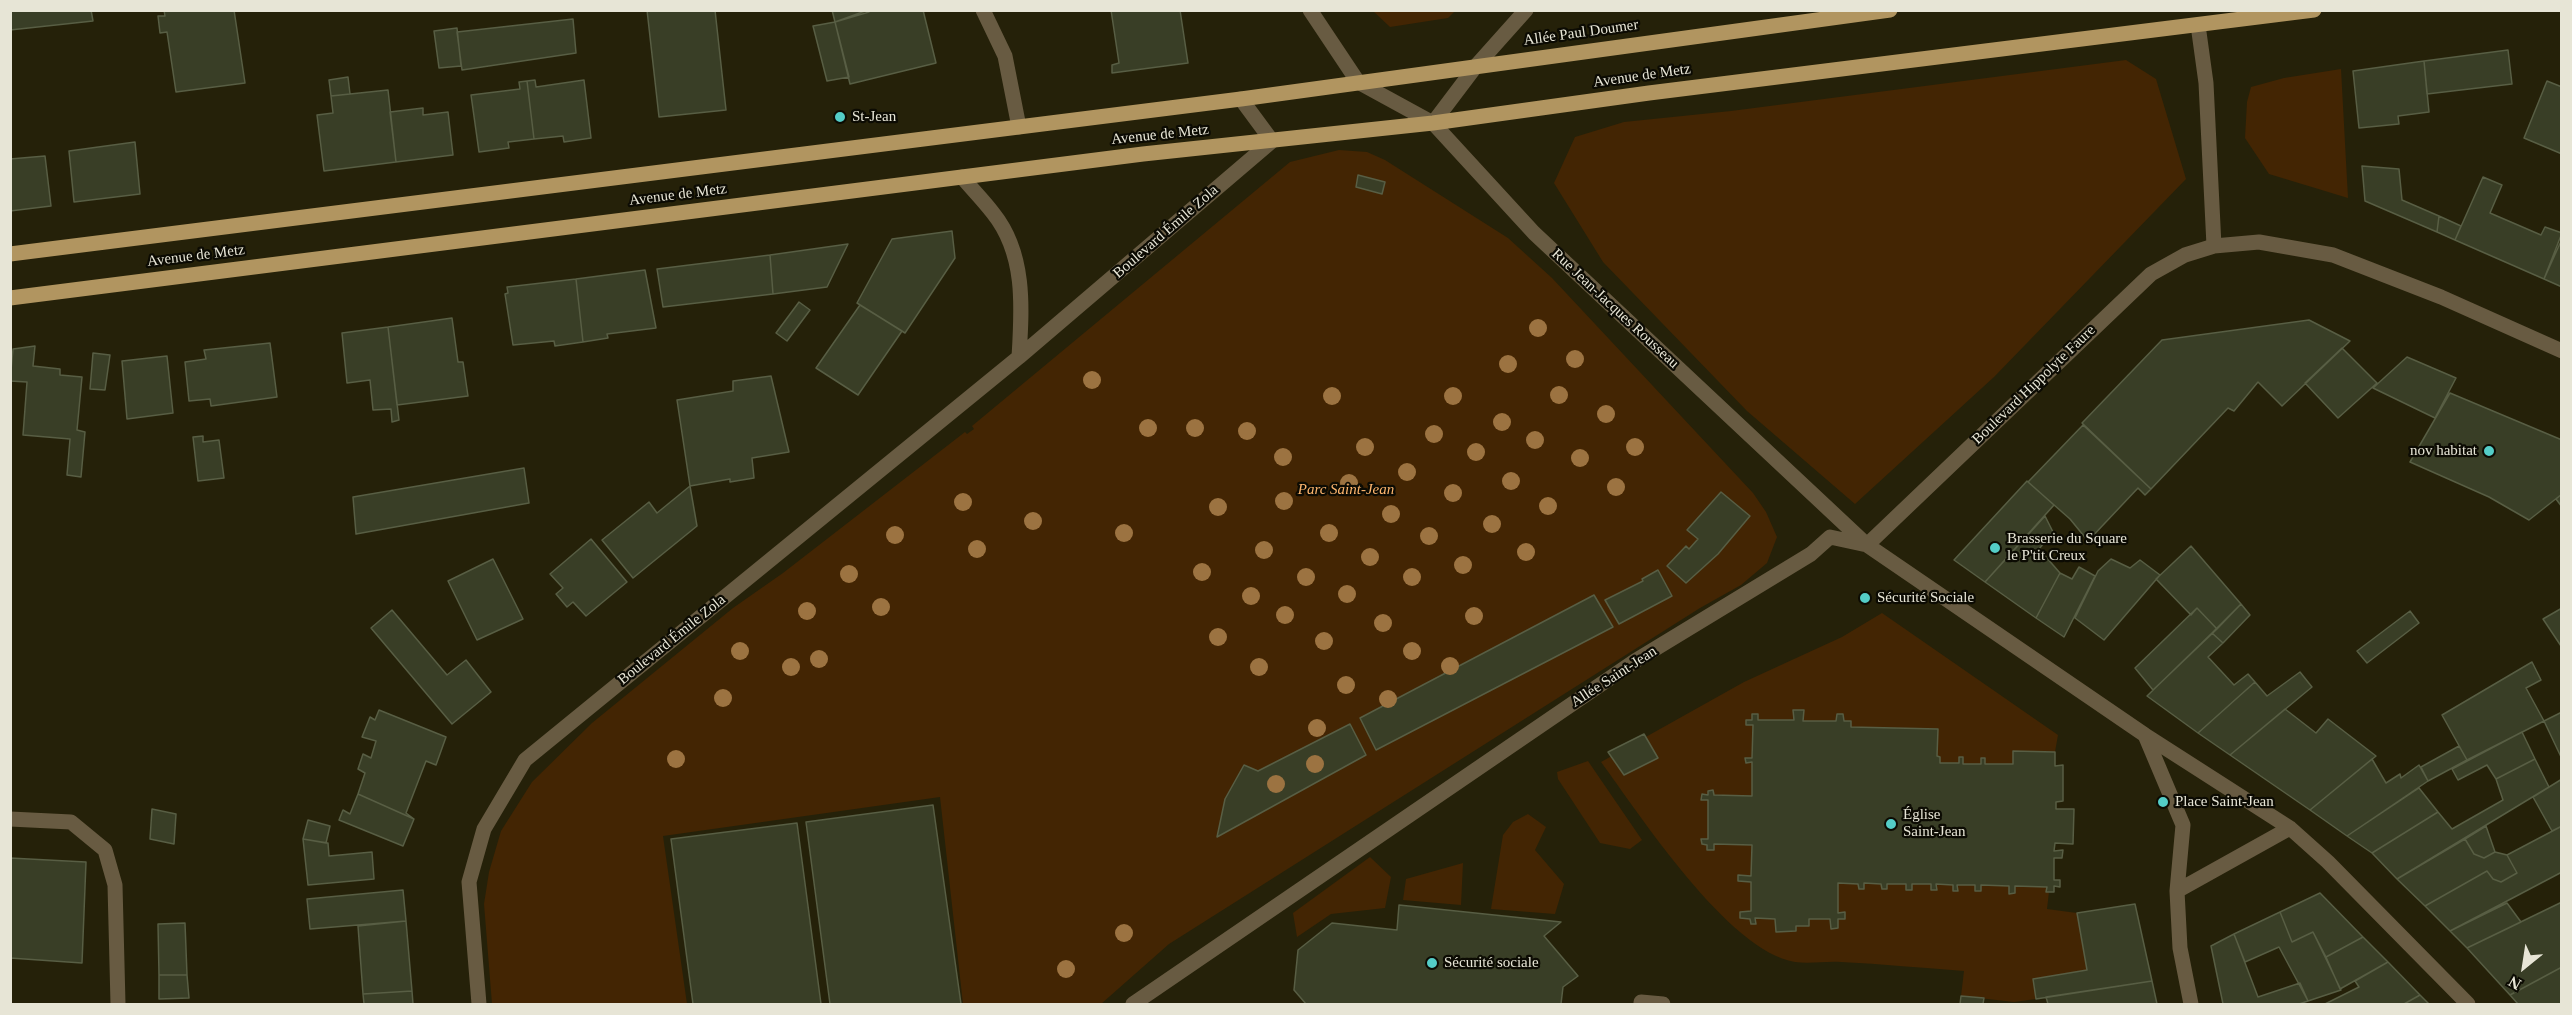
<!DOCTYPE html>
<meta charset="utf-8">
<style>
body{margin:0}
#map{position:relative;width:2572px;height:1015px;overflow:hidden;background:#252109;font-family:"Times New Roman",serif}
canvas{display:block}
.frame{position:absolute;inset:0;border:12px solid #e7e5d6;pointer-events:none}
.north{position:absolute;left:2494px;top:937px;width:60px;height:60px;-webkit-text-stroke:4px #0c0b03;paint-order:stroke;rotate:210deg;font-size:16px;font-weight:700;line-height:24px;text-align:center;color:#e7e5d6}
.north::after{content:'';display:block;margin:auto;width:21px;height:27px;background:#e7e5d6;clip-path:polygon(50% 0,100% 100%,50% 72%,0 100%)}
</style>
<div id="map">
<canvas width="2572" height="1015"></canvas>
<div class="frame"></div>
<div class="north">N</div>
</div>
<script>
const context = document.querySelector('canvas').getContext('2d');
context.lineJoin = 'round';
function fillPath(path, color) { context.fillStyle = color; context.fill(path, 'evenodd'); }
function stroke(path, color, width, dash) { context.strokeStyle = color; context.lineWidth = width; context.lineCap = dash ? 'butt' : 'round'; context.setLineDash(dash || []); context.stroke(path); }
function drawText(font, color, halo, rows, align = 'center') {
  context.font = font + ' "Times New Roman",serif'; context.lineWidth = 4.5; context.setLineDash([]); context.textBaseline = 'middle'; context.strokeStyle = halo; context.fillStyle = color; for (const [text, x, y, turn = 0] of rows) {
    context.save(); context.translate(x, y); context.rotate((+turn || 0) * Math.PI / 180); context.textAlign = isNaN(turn) ? turn : align; if (halo) context.strokeText(text, 0, 0); context.fillText(text, 0, 0); context.restore();
  }
}
fillPath(new Path2D(`
 M1373 11H1455L1448 18 1390 27Z
 M2126 60 2156 79 2186 179 1994 377 1855 504 1747 411 1603 262 1554 183 1575 137 1624 122 1731 111Z
 M2341 69 2348 198 2269 174 2245 138 2247 102 2251 87 2284 78Z
 M1339 150 1367 152 1385 160 1508 238 1552 278 1753 493 1766 512 1777 537 1767 563 1741 585 1700 608 1169 944 1101 1004H963L940 797 663 836 687 1004H492L484 904 489 872 501 831 532 782 592 723 733 608 783 573 965 432 967 434 974 429 972 426 1290 162Z
 M1882 613 2058 735 2055 752 2013 751V764H1985V758H1981V764H1963V757H1959V763H1940V757L1937 756V729L1851 727V721H1844L1843 714H1837L1836 721H1803V710H1794V720H1758V714H1752V720H1746V725H1753L1752 758 1745 759 1746 763 1752 762V796L1714 795 1713 790 1708 791V795L1702 794 1701 799 1708 800V839H1702V844L1707 845V850L1714 844 1752 845 1751 876H1738V881L1751 882V911L1740 912V918L1750 919 1751 924H1755V918L1775 919 1776 932 1795 931 1796 926H1808L1809 919H1830L1831 928H1838V919H1845V913H1838V883L1858 884 1860 889H1864V883L1881 884 1882 889H1887V884H1906V890H1911L1912 884H1931L1932 890H1937L1936 884 1953 885V891L1958 890 1957 885H1975V891H1981V885L2009 886V894L2015 893V886L2047 887 2046 892H2049L2047 909 2077 913 2087 970 2034 979 2036 999 2014 1002 1961 996 1964 971C1923 968 1882 964 1841 962 1826 961 1810 964 1795 962 1728 951 1640 815 1601 762L1744 682 1842 637Z
 M1588 761 1642 840 1630 849 1600 843 1558 779 1557 772Z
 M1528 814 1546 827 1535 850 1564 884 1555 914 1491 909 1503 835 1513 822Z
 M1370 857 1391 877 1385 908 1331 914 1297 937 1293 913Z
 M1463 863 1461 905 1403 900 1406 879Z`), '#432503');
const building = new Path2D(`
 M10 10H91L93 21 10 30Z
 M164 10H234L245 83 176 92 167 32 160 33 158 16H165Z
 M647 10H715L726 110 659 117Z
 M832 10H868L869 12 835 22Z
 M868 10H923L936 63 850 84 835 22Z
 M1111 10H1180L1188 63 1112 73V65L1119 63Z
 M573 19 576 53 462 70 457 32Z
 M835 22 849 77 827 81 813 26Z
 M457 28 461 66 439 68 434 31Z
 M2508 50 2512 84 2427 94 2424 61Z
 M2424 61 2429 112 2398 116 2399 124 2359 128 2353 71Z
 M348 77 350 94 331 96 329 80Z
 M535 80 536 87 584 80 591 138 564 142 563 136 534 139 527 81Z
 M527 81 534 139 508 142 509 148 479 152 471 95 520 89 519 82Z
 M2547 81 2562 87V154L2524 138Z
 M388 90 396 162 324 171 317 115 333 113 331 96Z
 M423 108V115L448 112 453 155 396 162 390 112Z
 M135 142 140 194 74 202 69 151Z
 M45 156 51 206 10 211V159Z
 M2362 166 2399 169 2402 200 2439 216 2437 232 2365 201Z
 M1358 175 1385 182 1382 194 1356 187Z
 M2483 177 2502 185 2490 213 2541 235 2545 227 2562 233 2544 279 2455 240Z
 M2439 216 2461 226 2455 240 2437 232Z
 M952 231 955 258 905 333 857 303 892 239Z
 M2562 239V287L2544 279Z
 M848 244 827 287 773 294 770 255Z
 M770 255 773 294 663 307 657 269Z
 M645 270 656 328 607 334 608 338 583 342 576 279Z
 M576 279 583 342 555 346 554 341 513 345 505 294 508 293 507 287Z
 M799 302 810 310 787 341 776 333Z
 M860 305 902 331 858 395 816 368Z
 M452 318 458 362H463L468 396 397 405 388 327Z
 M2309 320 2350 341 2282 406 2258 382 2234 411 2228 408 2151 489 2082 423 2162 340Z
 M388 327 399 420 392 422 391 409 373 410 370 380 347 383 342 333Z
 M270 343 277 397 211 406 210 399 189 401 185 362 206 359 204 350Z
 M35 346 33 366 60 369V375L82 377 77 430 85 432 81 477 67 475 70 439 23 435 27 382 10 381 13 349Z
 M2342 348 2377 383 2338 418 2305 383Z
 M93 353 110 355 105 390 90 389Z
 M167 356 173 413 127 419 122 361Z
 M2407 357 2456 378 2435 418 2373 388Z
 M771 376 789 452 752 458 754 478 730 482V479L690 486 677 400 733 391V381Z
 M2450 393 2562 440V494L2529 520 2489 497 2410 462Z
 M2083 425 2151 489 2145 495 2138 488 2088 541 2070 519 2028 482Z
 M203 436V442L219 440 224 478 198 481 193 437Z
 M524 468 529 503 356 534 353 497Z
 M2027 481 2054 505 1985 582 1954 560Z
 M690 486 697 526 633 578 602 540 649 502 657 513Z
 M1721 492 1750 516 1718 554 1686 583 1667 566 1686 546 1689 549 1698 539 1687 530Z
 M2562 494V507L2556 499Z
 M2045 516 2053 532 2039 549 2060 573 2036 618 1985 582Z
 M591 539 627 582 586 616 573 602 567 607 556 594 563 588 550 574Z
 M2191 546 2241 604 2217 629 2197 608 2191 615 2156 579Z
 M493 559 523 619 477 640 448 581Z
 M2111 559 2130 568 2140 560 2160 575 2104 640 2075 618 2098 571Z
 M2079 567 2095 576 2064 637 2036 618 2060 573 2072 579Z
 M1658 570 1672 596 1619 624 1605 600 1643 581 1642 579Z
 M1594 595 1613 627 1376 750 1360 718Z
 M2241 604 2250 615 2223 643 2212 633Z
 M2197 608 2217 629 2153 690 2135 668Z
 M2562 608V646H2561L2543 619Z
 M392 610 447 675 466 660 491 692 452 724 371 628Z
 M2410 611 2419 623 2367 663 2357 651Z
 M2212 633 2223 643 2208 657 2234 685 2248 674 2255 682 2198 733 2147 696Z
 M2532 662 2541 680 2526 688 2544 721 2467 760 2442 715Z
 M2300 672 2312 687 2230 755 2198 733 2255 682 2267 696Z
 M2285 709 2316 733 2328 719 2376 756 2310 810 2230 755Z
 M379 710 446 737 436 765 426 761 406 813 414 819 358 794 365 773 358 769 363 754 371 758 376 741 362 737 370 717 375 720Z
 M1793 710H1804L1803 721H1836L1837 714H1843L1844 721H1851V727L1938 729 1937 756 1940 757V763H1959V757H1963V764H1981V758H1985V764H2013V751L2055 752V766L2063 765V801L2056 802V809H2074L2073 844 2055 843 2054 851 2063 850 2062 858H2054V880H2060V887L2054 886V892H2046L2047 887 2015 886V893L2009 894V886L1981 885V891H1975V885H1957L1958 891H1953V885L1936 884 1937 890H1931V884H1912V890H1906V884H1887V889H1882L1881 884 1864 883V889H1859L1858 884 1838 883V913L1845 912V919H1838V928L1831 929 1830 919H1809V926H1796V931L1776 932 1775 919 1755 918 1756 924H1751L1750 919 1740 918V912L1751 911V882L1738 881V875L1751 876 1752 845 1714 844V850H1707V845L1702 844 1701 839H1708V800H1701L1702 794 1708 795V791L1713 790 1714 795 1752 796V762L1746 763 1745 758H1752L1753 725H1746V720H1752V714H1758V720H1794Z
 M2562 712V759L2544 721Z
 M1350 724 1366 755 1217 837 1225 799 1244 765 1258 771Z
 M2522 732 2535 759 2496 779 2487 765 2458 780 2452 769Z
 M1644 734 1658 758 1624 775 1608 752Z
 M2459 746 2467 760 2428 781 2421 767Z
 M2372 759 2386 783 2400 774 2401 778 2419 765 2428 781 2347 836 2310 810Z
 M2535 759 2549 787 2397 879 2372 853 2438 812 2452 829 2503 800 2496 779Z
 M2562 779V826L2552 831 2533 797Z
 M2419 788 2438 812 2372 853 2347 836Z
 M358 794 414 819 403 846 339 820 343 810 350 814Z
 M933 805 961 1004H830L806 822Z
 M152 809 176 814 174 844 150 839Z
 M308 820 330 826 326 843 303 839Z
 M797 823 821 1004H693L671 839Z
 M2486 826 2495 852 2484 858 2474 854 2465 839Z
 M2562 826V872L2450 931 2425 906 2487 871 2493 879 2501 882 2517 873 2507 855Z
 M303 839 328 843 329 856 372 852 374 879 308 885Z
 M2465 839 2474 854 2484 858 2495 852 2507 855 2517 873 2501 882 2493 879 2487 871 2425 906 2397 879Z
 M10 858 86 862 82 963 10 958Z
 M403 890 406 921 310 929 307 899Z
 M2320 893 2363 937 2326 957 2313 932 2292 942 2280 912Z
 M2562 902V967L2510 995 2467 948Z
 M2507 903 2521 922 2467 948 2450 931Z
 M2135 904 2152 981 2036 999 2033 979 2087 970 2077 913Z
 M1399 905 1561 922 1544 936 1578 976 1563 987 1561 1004H1306L1294 990 1298 950 1332 923 1397 930Z
 M2280 912 2292 942 2313 932 2341 990 2308 1001 2279 947 2245 962 2234 934Z
 M406 921 412 991 363 994 358 926Z
 M185 923 187 975H159L158 924Z
 M2234 934 2258 997 2300 983 2308 1001 2299 1004H2223L2211 946Z
 M2363 937 2388 962 2340 989 2326 957Z
 M2388 962 2420 995 2404 1004H2325L2359 987 2355 981Z
 M2562 967V1004H2518L2510 995Z
 M159 975H187L189 998 159 999Z
 M2152 981 2157 1004H2048L2046 997Z
 M412 991 413 1004H364L363 994Z
 M2420 995 2429 1004H2404Z
 M1961 996 1984 998 1983 1004H1960Z`);
fillPath(building, '#393e26');
stroke(building, '#585e44', 1.5);
stroke(new Path2D(`
 M983 10 1005 56 1019 127
 M1310 10 1358 82 1433 123 1534 233 1867 545 2145 735 2290 828 2328 862 2468 1004
 M1433 123 1476 66 1526 10
 M962 177C972 189 983 200 993 213 1026 254 1022 308 1019 357
 M2214 246 2259 242 2333 255 2441 297 2562 351
 M1867 545 2151 274 2185 255 2214 246 2206 83 2198 25
 M2145 735 2183 825 2177 891 2180 948 2191 1004
 M10 819 71 822 105 850 115 885 118 1004
 M2177 891 2290 828
 M479 1004 469 882 484 829 525 760 1019 357 1272 141 1241 99
 M1133 1004 1635 661 1811 554 1830 537 1867 545
 M1641 1004V1002L1663 1004`), '#685b42', 15);
stroke(new Path2D(`
 M10 254 1241 99 1890 10
 M10 298 1143 154 1433 123 1649 93 2314 10`), '#b19560', 15);
context.fillStyle = '#9c7341';
for (const [x, y] of [
 [1538,328],
 [1575,359],
 [1508,364],
 [1092,380],
 [1559,395],
 [1332,396],
 [1453,396],
 [1606,414],
 [1502,422],
 [1148,428],
 [1195,428],
 [1247,431],
 [1434,434],
 [1535,440],
 [1365,447],
 [1635,447],
 [1476,452],
 [1283,457],
 [1580,458],
 [1407,472],
 [1511,481],
 [1349,483],
 [1616,487],
 [1453,493],
 [1284,501],
 [963,502],
 [1548,506],
 [1218,507],
 [1391,514],
 [1033,521],
 [1492,524],
 [1124,533],
 [1329,533],
 [895,535],
 [1429,536],
 [977,549],
 [1264,550],
 [1526,552],
 [1370,557],
 [1463,565],
 [1202,572],
 [849,574],
 [1306,577],
 [1412,577],
 [1347,594],
 [1251,596],
 [881,607],
 [807,611],
 [1285,615],
 [1474,616],
 [1383,623],
 [1218,637],
 [1324,641],
 [740,651],
 [1412,651],
 [819,659],
 [1450,666],
 [791,667],
 [1259,667],
 [1346,685],
 [723,698],
 [1388,699],
 [1317,728],
 [676,759],
 [1315,764],
 [1276,784],
 [1124,933],
 [1066,969]
]) { context.beginPath(); context.arc(x, y, 9, 0, 2 * Math.PI); context.fill(); }
for (const [x, y, r, color] of [
 [840,117,6,"#54cdc7"],
 [2489,451,6,"#54cdc7"],
 [1995,548,6,"#54cdc7"],
 [1865,598,6,"#54cdc7"],
 [2163,802,6,"#54cdc7"],
 [1891,824,6,"#54cdc7"],
 [1432,963,6,"#54cdc7"]
]) { const dot = new Path2D(); dot.arc(x, y, r, 0, 2 * Math.PI); context.fillStyle = color; context.fill(dot); stroke(dot, '#0c0b03', 2); }
drawText('15px', '#e7e5d6', '#0c0b03', [
 ["Allée Paul Doumer",1581,33,-8],
 ["Avenue de Metz",1642,76,-8],
 ["Avenue de Metz",1160,135,-6],
 ["Avenue de Metz",678,195,-7],
 ["Boulevard Émile Zola",1166,232,-41],
 ["Avenue de Metz",196,256,-7],
 ["Rue Jean-Jacques Rousseau",1615,309,43],
 ["Boulevard Hippolyte Faure",2034,385,-44],
 ["Boulevard Émile Zola",672,640,-39],
 ["Allée Saint-Jean",1614,677,-33]
]);
drawText('15px', '#e7e5d6', '#0c0b03', [
 ["St-Jean",852,117],
 ["nov habitat",2477,451,"right"],
 ["Brasserie du Square",2007,539],
 ["le P'tit Creux",2007,556],
 ["Sécurité Sociale",1877,598],
 ["Place Saint-Jean",2175,802],
 ["Église",1903,815],
 ["Saint-Jean",1903,832],
 ["Sécurité sociale",1444,963]
], 'left');
drawText('italic 15px', '#feb66e', '#0c0b03', [
 ["Parc Saint-Jean",1346,490]
]);
</script>
